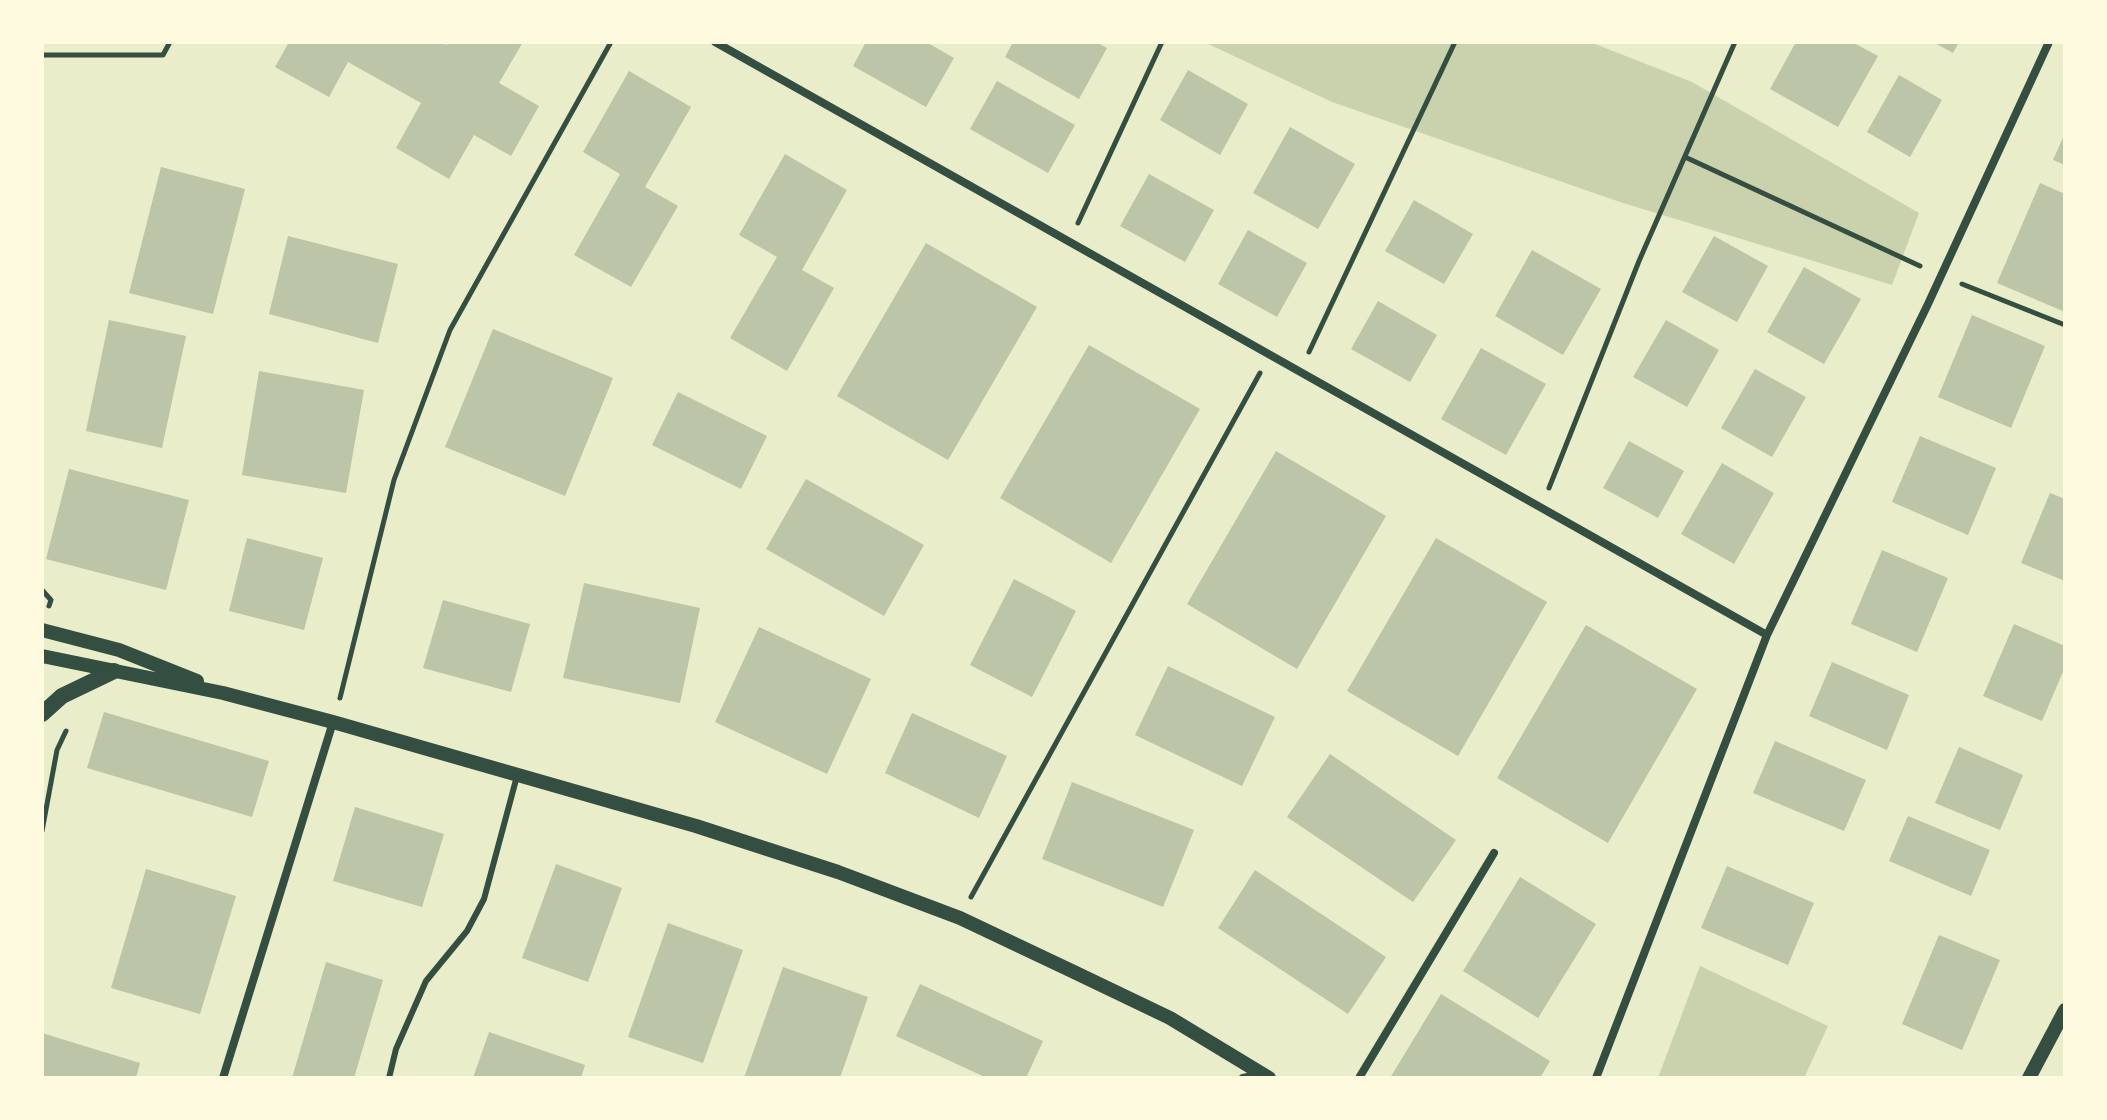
<!DOCTYPE html>
<style>
body{margin:0}
#map{position:relative;width:2107px;height:1120px;overflow:hidden;background:#e9edc9;font-family:"PT Sans Narrow",sans-serif}
canvas{display:block}
.frame{position:absolute;inset:0;border:44px solid #fefae0;pointer-events:none}
</style>
<div id="map">
<canvas width="2107" height="1120"></canvas>
<div class="frame"></div>
</div>
<script>
const context = document.querySelector('canvas').getContext('2d');
context.lineJoin = 'round';
function fillPath(path, color) { context.fillStyle = color; context.fill(path, 'evenodd'); }
function stroke(path, color, width, dash) { context.strokeStyle = color; context.lineWidth = width; context.lineCap = dash ? 'butt' : 'round'; context.setLineDash(dash || []); context.stroke(path); }
fillPath(new Path2D(`
 M1204 42H1590L1692 82 1919 213 1892 285 1620 202 1332 102Z
 M1700 966 1828 1026 1804 1078H1658Z`), '#cad2ad');
fillPath(new Path2D(`
 M289 42H441L447 45 448 42H523L499 83 539 106 511 156 474 135 449 179 396 148 421 103 348 62 329 97 275 67Z
 M866 42H926L954 58 926 107 853 66Z
 M1013 42H1096L1107 48 1079 99 1005 57Z
 M1796 42H1852L1878 56 1838 127 1770 89Z
 M1933 42H1959L1953 53Z
 M1188 70 1248 104 1220 155 1160 120Z
 M629 71 691 107 645 187 678 206 631 287 574 255 620 174 583 152Z
 M1899 75 1942 100 1910 157 1867 132Z
 M997 81 1075 125 1048 173 970 129Z
 M1290 127 1355 164 1318 229 1253 193Z
 M2065 133V165L2053 160Z
 M785 154 847 190 802 270 834 288 787 371 730 338 777 257 739 235Z
 M161 167 245 189 213 314 129 293Z
 M1149 174 1214 210 1185 262 1120 226Z
 M2040 183 2065 194V312L1997 283Z
 M1414 200 1473 234 1444 284 1385 251Z
 M1248 230 1307 263 1277 317 1218 284Z
 M288 236 398 264 378 343 269 314Z
 M1714 236 1768 266 1737 322 1682 292Z
 M926 243 1037 307 948 460 837 396Z
 M1532 250 1601 289 1563 355 1495 316Z
 M1804 267 1861 299 1824 364 1767 332Z
 M1378 301 1437 335 1410 382 1351 349Z
 M1972 315 2045 346 2011 428 1938 397Z
 M109 320 186 336 162 448 86 431Z
 M1666 320 1719 350 1687 407 1633 377Z
 M493 329 613 378 565 496 445 447Z
 M1089 345 1200 409 1111 563 1000 498Z
 M1481 348 1546 384 1506 455 1441 419Z
 M1755 369 1806 397 1772 457 1721 428Z
 M259 371 364 390 346 493 242 475Z
 M678 392 767 436 741 489 652 445Z
 M1920 436 1996 468 1968 535 1892 502Z
 M1629 441 1684 471 1658 518 1603 488Z
 M1276 451 1386 516 1297 669 1187 604Z
 M1722 463 1774 493 1734 564 1681 534Z
 M69 469 189 500 166 590 46 559Z
 M806 479 924 545 884 616 766 549Z
 M2050 493 2065 499V581L2021 563Z
 M247 538 323 558 304 630 229 611Z
 M1436 538 1547 602 1458 756 1347 691Z
 M1882 550 1948 578 1917 652 1851 624Z
 M1014 579 1076 611 1032 697 970 665Z
 M584 583 700 608 680 703 563 678Z
 M443 600 530 624 511 692 423 668Z
 M2014 624 2065 646V667L2042 721 1983 696Z
 M1586 625 1697 689 1608 843 1497 778Z
 M759 627 871 679 827 774 715 722Z
 M1832 662 1909 695 1887 750 1809 716Z
 M1168 666 1275 717 1242 786 1135 735Z
 M104 712 269 761 252 817 87 768Z
 M912 713 1007 756 979 818 885 773Z
 M1775 741 1866 780 1844 831 1753 793Z
 M1959 747 2023 775 2000 830 1935 803Z
 M1330 754 1456 840 1413 902 1287 817Z
 M1072 782 1194 830 1163 907 1042 859Z
 M355 807 444 834 422 907 333 881Z
 M1908 816 1990 850 1971 896 1889 861Z
 M556 864 622 888 588 982 522 958Z
 M1727 866 1814 903 1788 965 1701 928Z
 M146 869 236 896 200 1014 111 988Z
 M1255 870 1386 957 1348 1014 1218 928Z
 M1520 877 1596 924 1538 1018 1463 971Z
 M668 923 743 950 703 1063 628 1037Z
 M1939 935 2000 960 1962 1050 1902 1024Z
 M326 962 383 980 354 1078H292Z
 M783 967 868 997 840 1078H744Z
 M920 984 1043 1041 1026 1078H987L896 1036Z
 M1441 994 1550 1061 1540 1078H1390Z
 M489 1032 585 1065 581 1078H473Z
 M42 1033 140 1063 136 1078H42Z`), '#bcc5a7');
stroke(new Path2D(`
 M42 55H163L170 42
 M1685 157 1920 266
 M1078 223 1162 42
 M1962 284 2065 325
 M1309 352 1455 42
 M1549 488 1639 261 1735 42
 M42 590 51 600 49 606
 M340 698 394 480 450 330 611 42
 M42 831 57 750 66 731
 M971 897 1260 373`), '#344e41', 5);
stroke(new Path2D(`
 M389 1078 396 1049 426 981 467 931 484 899 517 776`), '#344e41', 6);
stroke(new Path2D(`
 M715 42 1767 635
 M223 1078 333 722
 M1243 1078 1262 1074
 M1359 1078 1494 853
 M1596 1078 1767 635 1928 304 2049 42`), '#344e41', 8);
stroke(new Path2D(`
 M42 630 119 650 197 681
 M42 656 223 693 333 722 696 826 838 872 960 918 1074 972 1170 1018 1269 1078
 M2029 1078 2065 1010`), '#344e41', 14);
stroke(new Path2D(`
 M42 714 62 696 114 671`), '#344e41', 16);
</script>
